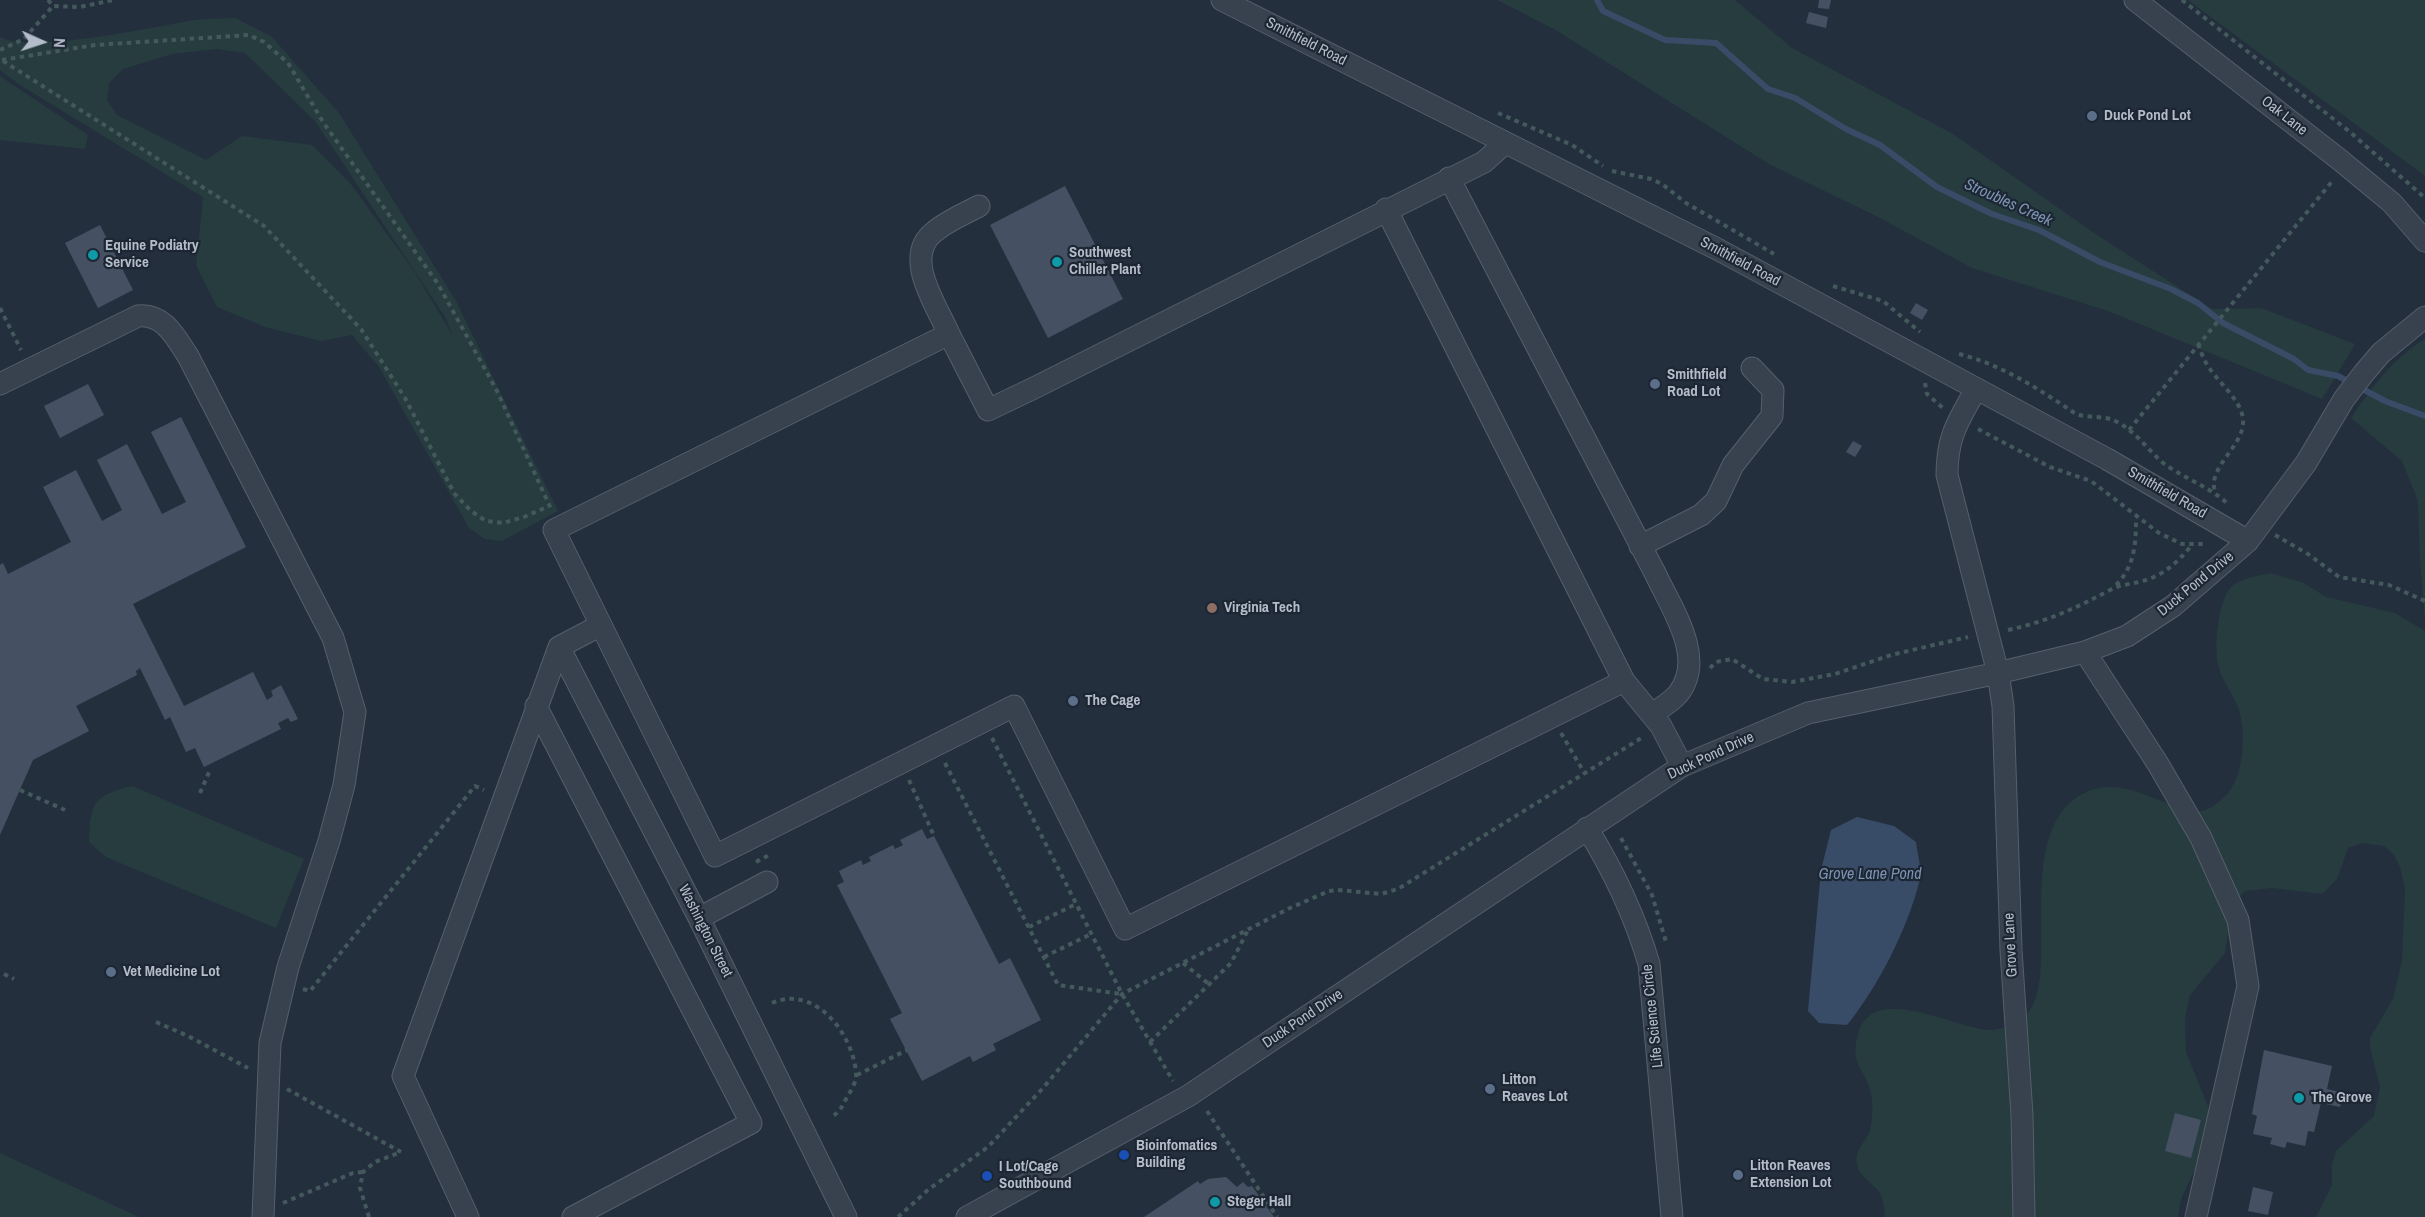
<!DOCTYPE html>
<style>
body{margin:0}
#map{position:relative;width:2425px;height:1217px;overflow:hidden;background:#242f3e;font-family:"Archivo Narrow",sans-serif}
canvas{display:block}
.north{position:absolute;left:12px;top:12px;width:60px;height:60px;-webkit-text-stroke:4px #1d2633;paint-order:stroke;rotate:93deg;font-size:16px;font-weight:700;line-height:24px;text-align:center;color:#b4bcc9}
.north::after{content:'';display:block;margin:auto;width:21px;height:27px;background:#b4bcc9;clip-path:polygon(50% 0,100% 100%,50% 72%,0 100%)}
</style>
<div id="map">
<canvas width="2425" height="1217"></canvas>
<div class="north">N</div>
</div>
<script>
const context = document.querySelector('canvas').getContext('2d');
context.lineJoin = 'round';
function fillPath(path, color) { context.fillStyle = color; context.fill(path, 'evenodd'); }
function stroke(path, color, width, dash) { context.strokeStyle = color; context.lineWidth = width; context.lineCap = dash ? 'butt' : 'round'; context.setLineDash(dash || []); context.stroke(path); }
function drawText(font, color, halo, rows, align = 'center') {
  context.font = font + ' "Archivo Narrow",sans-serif'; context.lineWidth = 4.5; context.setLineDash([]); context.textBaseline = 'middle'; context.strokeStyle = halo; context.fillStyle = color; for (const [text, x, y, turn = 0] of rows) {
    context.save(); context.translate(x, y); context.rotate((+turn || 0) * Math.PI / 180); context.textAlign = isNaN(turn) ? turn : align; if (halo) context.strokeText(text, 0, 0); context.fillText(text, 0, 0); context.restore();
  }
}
fillPath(new Path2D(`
 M1497 0H1735L1792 48 1953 134 2094 233 2212 309 2261 308 2355 344 2322 399 2108 311 1972 268 1878 217 1769 164 1554 29Z
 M2188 0H2425V176Z
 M235 18 271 36 339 113 456 301 558 511 502 541 485 539 469 528 379 367 352 335 321 341 265 327 217 307 196 265 203 197 20 85 0 70V37C29 54 153 27 189 21 204 18 220 19 235 18ZM217 49 245 53 315 121 445 317 453 336 414 271 350 183 312 145 242 136 206 160 117 115 107 100 109 83 123 69 172 54Z
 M0 76 88 135 85 149 0 140Z
 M2425 339V618L2420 562 2418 501 2402 461 2351 418C2372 387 2392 359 2425 339Z
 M2270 573 2304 583 2326 597 2395 613 2425 631V1217H2316L2332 1185V1164L2336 1151 2374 1116 2380 1087 2370 1047V1038L2393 999 2402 961 2405 888 2400 867 2394 855 2384 846 2362 843 2348 848 2337 879 2322 894 2272 888 2245 891 2238 898 2231 915 2225 953 2190 995 2185 1018 2186 1052 2209 1109 2207 1136 2199 1161 2181 1199 2178 1217H1885C1884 1207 1883 1195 1876 1188 1869 1181 1859 1175 1857 1164 1854 1150 1866 1142 1870 1131 1872 1123 1873 1108 1872 1100 1869 1070 1847 1067 1859 1031 1876 981 1962 1032 1993 1030 2005 1029 2018 1022 2026 1015 2063 980 2013 842 2076 798 2119 769 2155 806 2196 811 2208 813 2219 802 2227 794 2244 776 2246 734 2239 710 2234 695 2223 683 2219 668 2213 649 2218 601 2231 587 2240 578 2258 576 2270 573Z
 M132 786 304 859 276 928 106 857 89 842C90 804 93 795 132 786Z
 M0 1153 139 1217H0Z`), '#263c3f');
fillPath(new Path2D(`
 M1857 817 1894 826 1916 842C1917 853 1922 868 1920 879 1908 928 1878 987 1847 1025L1819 1023 1808 1011 1821 870 1831 830Z`), '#394c67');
stroke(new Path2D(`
 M1597 0 1603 11 1665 40 1716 43 1768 89 1795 98 1846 129 1880 145 1937 187 1992 214 2039 230 2100 262 2171 289 2198 303 2223 323 2294 359 2308 370 2338 376 2385 401 2425 416`), '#394c67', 6);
fillPath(new Path2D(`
 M1819 0H1831L1829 9 1818 8Z
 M1809 12 1828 17 1826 28 1806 23Z
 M1065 186 1123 299 1048 338 990 225Z
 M100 225 133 290 98 308 65 243Z
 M1916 303 1928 310 1922 320 1910 313Z
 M88 384 104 415 60 438 44 406Z
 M181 417 246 547 133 604 184 706 253 672 267 700 273 696 271 691 281 685 298 719 291 722 288 718 278 723 281 729 204 767 195 748 186 752 170 717 165 720 140 668 136 671 137 675 76 706 89 731 33 760 0 835V565L3 563 8 574 71 542 43 487 76 470 102 521 122 510 97 460 127 444 162 514 186 502 151 432Z
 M1853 441 1862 446 1855 457 1846 452Z
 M922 829 927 839 934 836 999 964 1010 958 1041 1020 993 1044 996 1050 973 1062 970 1056 922 1081 890 1019 902 1013 837 885 844 882 839 871 861 860 863 865 871 861 869 857 893 845 895 849 903 845 900 840Z
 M2264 1050 2332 1066 2327 1089 2344 1093 2340 1107 2321 1103 2314 1132 2308 1131 2305 1146 2287 1142 2285 1148 2270 1144 2272 1138 2253 1134 2257 1116 2252 1114Z
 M2175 1113 2201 1120 2191 1158 2165 1151Z
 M1226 1177 1237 1187 1243 1182 1248 1187 1252 1186 1274 1217H1144L1198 1181 1200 1184 1208 1179Z
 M2253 1187 2273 1192 2268 1215 2248 1211Z`), '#455162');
const minor = new Path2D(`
 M1222 0 1719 250 2107 459 2248 541
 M2135 0 2340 160 2392 203 2425 241
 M1449 178 1655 573C1671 608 1707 658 1678 694 1671 702 1661 708 1652 714
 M1386 209 1624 681 1125 929 1014 706 715 856 554 530 949 334 988 410 1034 388 1484 162 1505 143
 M949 334C937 306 902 257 934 232 947 221 964 214 979 206
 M0 384 138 316C164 313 176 338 188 356L333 638 355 712 344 785 329 841 288 967 270 1043 263 1217
 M1976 389C1958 422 1947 436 1947 475L1998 673 2003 706 2011 950 2022 1115 2024 1217
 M1640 546 1701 515 1716 501 1733 465 1772 416 1773 390 1752 368
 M559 647 699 918 846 1217
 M2085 652 2158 764 2201 838 2238 920 2248 986 2196 1217
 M1624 681 1661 726 1682 766
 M536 706 751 1123 573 1217
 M1587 828C1613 870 1635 916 1649 964L1672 1217
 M699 918 767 882
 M468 1217 403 1076 559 647 601 625
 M967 1217 1188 1096 1682 766 1808 713 1998 673 2085 652 2127 636 2173 606 2248 541 2306 463 2344 399 2364 373 2381 353 2425 317`);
stroke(minor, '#565f6c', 23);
stroke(new Path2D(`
 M48 0 53 6 80 7 113 0
 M2182 0 2350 132 2425 198
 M0 50 24 39 53 6
 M2 60 95 45 249 35 264 42 288 63 323 122 438 284 497 391 551 509
 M3 61 264 226 361 329 405 398 454 493 471 511 486 521 503 523 524 517 549 506
 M1498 113 1572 145 1603 166
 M1612 171 1651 179 1662 184 1686 203 1774 254
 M1833 286 1883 301 1920 332
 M0 308 21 350
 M2198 344C2201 352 2204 361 2210 369 2220 384 2242 401 2243 420 2245 446 2207 466 2215 492
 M1959 354C2000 364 2039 389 2073 412 2083 419 2101 415 2113 420 2134 429 2146 448 2162 462 2182 478 2209 486 2228 504
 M1925 383 1927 394 1944 409
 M1978 429 2050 467 2091 481 2159 533 2182 544H2207
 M2129 430 2334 179
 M2275 535 2308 554 2339 577 2389 585 2425 601
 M2116 585C2135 566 2136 543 2136 518
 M2008 630C2049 621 2076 608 2112 589 2120 585 2130 584 2139 582 2163 576 2176 564 2191 546
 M1710 668 1716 662 1732 659 1763 679 1792 682 1835 674 1891 655 1968 637
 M1561 733 1585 774
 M992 738 1122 994 1173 1081
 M945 763 1058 985 1121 994
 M909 780 934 836
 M20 790 65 810
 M200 793 210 770
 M1621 838 1652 895 1666 942
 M756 862 771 854
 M1029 927 1076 904
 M1044 957 1091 934
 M1183 963 1210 985
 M4 974 14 979
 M303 989 310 991 475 786 484 790
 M772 1003C815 984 853 1034 856 1073 857 1082 850 1092 846 1099 842 1107 839 1113 831 1117
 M156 1022 188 1036 248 1068
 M1150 1042 1231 963 1248 930
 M857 1075 907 1050
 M287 1089 401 1152
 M1207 1111 1277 1217
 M283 1203 353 1173 363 1172
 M369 1217 360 1188 363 1172 375 1162 401 1152
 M898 1217 929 1189 988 1147 1043 1088 1122 994 1290 908 1329 891 1338 890 1381 894 1398 889 1643 737`), '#44595c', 4, [4.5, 4.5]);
stroke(minor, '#38414e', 21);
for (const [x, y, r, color] of [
 [2092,116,6,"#5c6f8a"],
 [93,255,6,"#0f9aa8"],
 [1057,262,6,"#0f9aa8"],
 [1655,384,6,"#5c6f8a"],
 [1212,608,6,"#8d6e63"],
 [1073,701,6,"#5c6f8a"],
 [111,972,6,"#5c6f8a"],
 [1490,1089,6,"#5c6f8a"],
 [2299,1098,6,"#0f9aa8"],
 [1124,1155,6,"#1a4fb4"],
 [1738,1175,6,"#5c6f8a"],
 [987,1176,6,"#1a4fb4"],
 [1215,1202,6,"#0f9aa8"]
]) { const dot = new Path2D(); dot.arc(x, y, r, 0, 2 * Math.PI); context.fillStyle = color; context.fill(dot); stroke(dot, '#1d2633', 2); }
drawText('15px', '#b4bcc9', '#1d2633', [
 ["Smithfield Road",1306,42,27],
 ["Oak Lane",2284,116,38],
 ["Smithfield Road",1740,262,28],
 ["Smithfield Road",2167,493,30],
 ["Duck Pond Drive",2196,584,-39],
 ["Duck Pond Drive",1711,756,-25],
 ["Washington Street",705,931,63],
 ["Grove Lane",2011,945,-93],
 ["Life Science Circle",1653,1016,-96],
 ["Duck Pond Drive",1303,1019,-34]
]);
drawText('bold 15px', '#b4bcc9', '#1d2633', [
 ["Duck Pond Lot",2104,116],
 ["Equine Podiatry",105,246],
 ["Service",105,263],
 ["Southwest",1069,253],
 ["Chiller Plant",1069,270],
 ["Smithfield",1667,375],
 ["Road Lot",1667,392],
 ["Virginia Tech",1224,608],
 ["The Cage",1085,701],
 ["Vet Medicine Lot",123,972],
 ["Litton",1502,1080],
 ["Reaves Lot",1502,1097],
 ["The Grove",2311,1098],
 ["Bioinfomatics",1136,1146],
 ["Building",1136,1163],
 ["Litton Reaves",1750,1166],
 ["Extension Lot",1750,1183],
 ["I Lot/Cage",999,1167],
 ["Southbound",999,1184],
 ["Steger Hall",1227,1202]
], 'left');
drawText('italic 16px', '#7c92b1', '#1d2633', [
 ["Stroubles Creek",2008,203,24],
 ["Grove Lane Pond",1870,875]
]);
</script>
